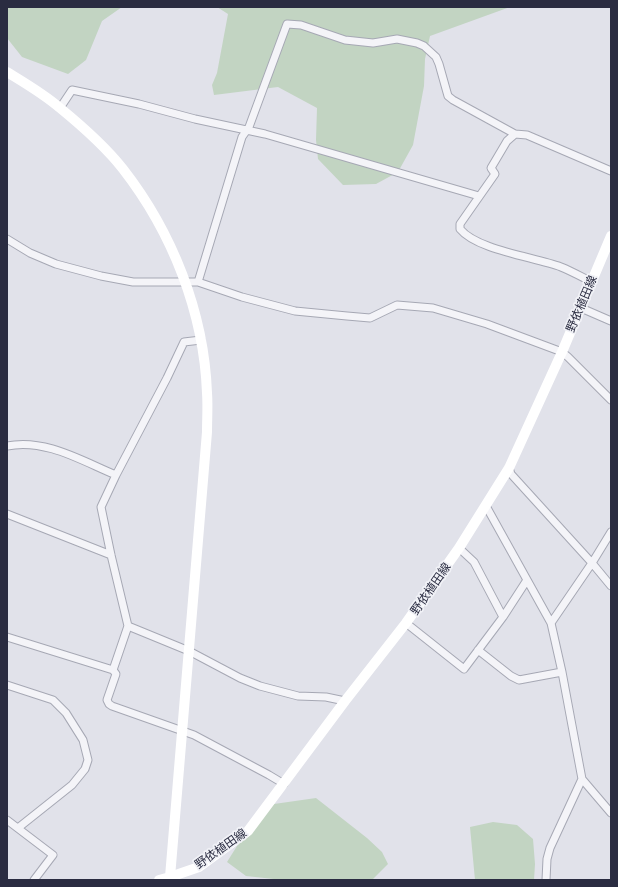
<!DOCTYPE html>
<meta charset="utf-8">
<style>
body{margin:0}
#map{position:relative;width:618px;height:887px;overflow:hidden;background:#e1e2ea;font-family:Raleway,sans-serif}
canvas{display:block}
.frame{position:absolute;inset:0;border:8px solid #2a2c41;pointer-events:none}
</style>
<div id="map">
<canvas width="618" height="887"></canvas>
<div class="frame"></div>
</div>
<script>
const context = document.querySelector('canvas').getContext('2d');
context.lineJoin = 'round';
function fillPath(path, color) { context.fillStyle = color; context.fill(path, 'evenodd'); }
function stroke(path, color, width, dash) { context.strokeStyle = color; context.lineWidth = width; context.lineCap = dash ? 'butt' : 'round'; context.setLineDash(dash || []); context.stroke(path); }
function drawText(font, color, halo, rows, align = 'center') {
  context.font = font + ' Raleway,"Noto Sans JP",sans-serif'; context.lineWidth = 3.5; context.setLineDash([]); context.textBaseline = 'middle'; context.strokeStyle = halo; context.fillStyle = color; for (const [text, x, y, turn = 0] of rows) {
    context.save(); context.translate(x, y); context.rotate((+turn || 0) * Math.PI / 180); context.textAlign = isNaN(turn) ? turn : align; if (halo) context.strokeText(text, 0, 0); context.fillText(text, 0, 0); context.restore();
  }
}
fillPath(new Path2D(`
 M7 7H122L102 21 86 60 68 74 22 57 7 38Z
 M217 7H510L430 36 425 59 424 86 413 145 398 172 376 184 343 185 318 159 316 140 317 108 278 87 214 95 212 85 217 73 228 14Z
 M316 798 367 838 382 852 388 864 372 880H283L246 876 227 862 242 838 274 804Z
 M493 822 517 825 533 839 535 864 534 880H475L470 827Z`), '#c2d4c2');
const street = new Path2D(`
 M60 108 72 90 139 104 195 119 265 134 479 196
 M515 134 507 141 491 168 495 174 460 224V229C477 250 534 257 561 267 571 271 582 277 592 282
 M7 239 30 253 56 264 101 276 133 282H198L242 297 295 311 347 316 370 318 397 305 433 308 487 324 562 352 568 357 611 400
 M198 282 242 137 249 127 287 24 301 25 345 40 373 43 397 39 417 43 424 46 436 57 439 64 448 96 453 100 515 134 527 135 611 171
 M581 308 611 321
 M201 340 184 342 167 378 116 475 101 507 111 555 128 626 113 670 116 674 107 700 109 704 112 706 194 735 269 775 284 784
 M7 446C45 438 82 461 116 475
 M509 468 511 474 592 563 611 586
 M486 506 551 623 562 672 582 779 611 813
 M7 514 111 555
 M459 548 474 562 503 617
 M406 623 464 669 503 617 527 580
 M551 623 592 563 611 532
 M128 626 189 651 240 678 260 686 298 696 326 697 345 701
 M7 637 113 670
 M478 650 511 676 519 680 562 672
 M7 685 53 700 66 713 83 740 88 760 85 769 72 785 18 828
 M7 820 53 855 34 880
 M546 880 547 859 550 848 582 779`);
stroke(street, '#a6a8b4', 9);
stroke(street, '#f4f4f8', 7);
stroke(new Path2D(`
 M7 72C25 83 44 94 60 108 82 126 105 146 123 169 172 232 204 312 207 393 208 406 207 419 207 432L170 877 159 880
 M170 880V877L199 867 248 831 345 701 406 623 459 548 509 468 562 352 611 236`), '#fff', 10);
drawText('12px', '#2a2c41', '#f1f2f7', [
 ["野依植田線",582,304,-67],
 ["野依植田線",431,589,-55],
 ["野依植田線",221,849,-35]
]);
</script>
